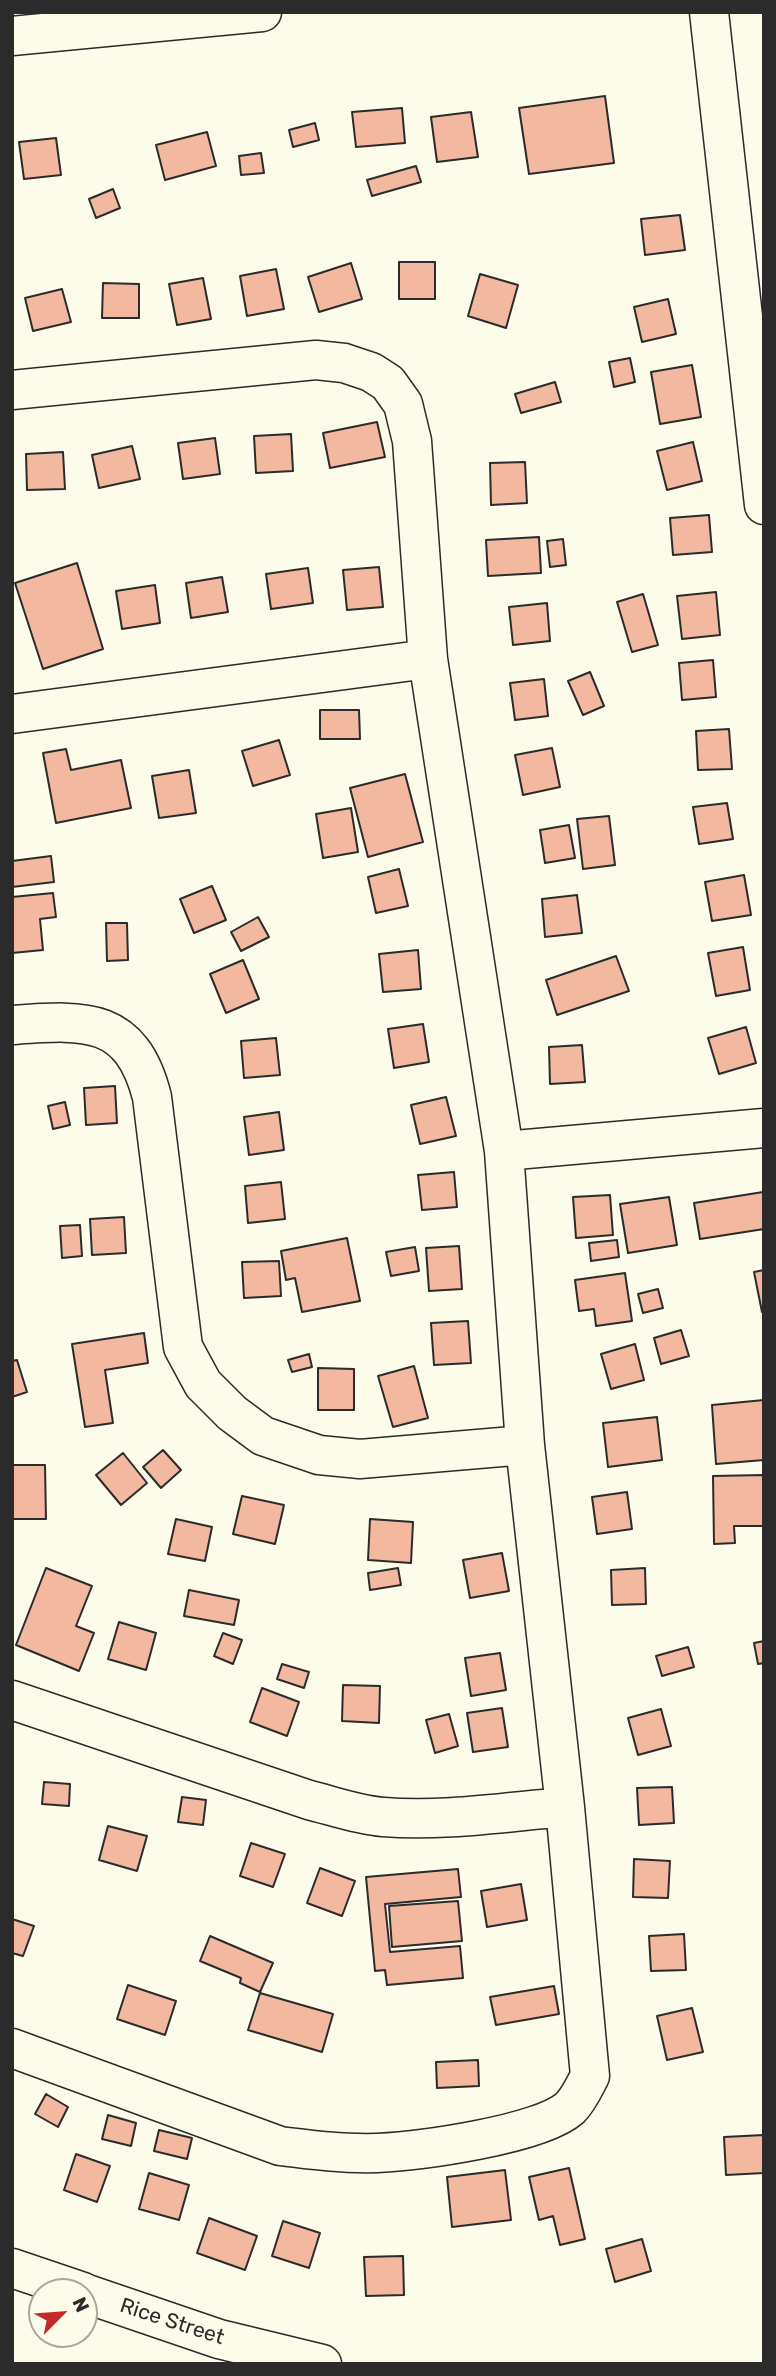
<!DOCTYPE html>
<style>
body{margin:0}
#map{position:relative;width:776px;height:2376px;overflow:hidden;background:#fdfbea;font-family:Rubik,sans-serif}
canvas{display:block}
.frame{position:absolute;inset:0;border:14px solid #2b2b2b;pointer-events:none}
.north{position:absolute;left:28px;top:2278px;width:70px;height:70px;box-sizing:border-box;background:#fdfbea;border:2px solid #a9a89e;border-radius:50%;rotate:65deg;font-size:19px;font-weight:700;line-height:28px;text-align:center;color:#2b2b2b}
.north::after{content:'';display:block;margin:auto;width:24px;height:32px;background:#c62828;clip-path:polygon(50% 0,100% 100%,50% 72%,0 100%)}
</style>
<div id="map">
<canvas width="776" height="2376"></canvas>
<div class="frame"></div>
<div class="north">N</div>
</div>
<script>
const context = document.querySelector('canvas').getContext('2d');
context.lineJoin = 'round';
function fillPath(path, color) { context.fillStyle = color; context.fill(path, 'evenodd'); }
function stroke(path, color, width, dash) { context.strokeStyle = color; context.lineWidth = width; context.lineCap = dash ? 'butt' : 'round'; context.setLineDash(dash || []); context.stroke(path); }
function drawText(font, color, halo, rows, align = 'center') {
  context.font = font + ' Rubik,sans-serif'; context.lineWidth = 5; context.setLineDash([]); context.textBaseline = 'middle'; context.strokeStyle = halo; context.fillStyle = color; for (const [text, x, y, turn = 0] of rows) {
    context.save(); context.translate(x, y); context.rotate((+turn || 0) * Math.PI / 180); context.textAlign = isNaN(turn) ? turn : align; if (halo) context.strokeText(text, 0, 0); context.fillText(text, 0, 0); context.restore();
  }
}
const building = new Path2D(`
 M605 96 614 163 529 174 519 108Z
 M402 108 405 143 356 147 352 112Z
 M471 112 478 157 437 162 431 117Z
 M315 123 319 140 293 147 289 130Z
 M207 132 216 166 165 180 156 145Z
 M56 138 61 175 24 179 19 142Z
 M261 153 264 173 241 175 239 156Z
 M416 166 421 182 372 196 367 180Z
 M113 189 120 208 96 218 89 199Z
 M680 215 685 250 645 255 641 219Z
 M399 262H435V299H399Z
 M351 263 362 299 319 312 308 277Z
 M276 269 284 309 247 316 240 276Z
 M480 274 518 285 506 328 468 316Z
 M203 278 211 319 177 325 169 284Z
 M103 283 139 284V318H102Z
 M62 289 71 322 33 331 25 298Z
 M668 299 676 334 642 342 634 307Z
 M630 358 635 382 614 387 609 362Z
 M692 365 701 417 660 424 651 372Z
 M555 382 561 402 521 413 515 394Z
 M377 422 385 457 330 468 323 433Z
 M291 434 293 471 256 473 254 436Z
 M215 438 220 474 183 479 178 443Z
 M693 442 702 481 667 490 657 451Z
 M132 446 140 479 99 488 92 455Z
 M63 452 65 489 27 490 26 454Z
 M525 462 527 503 491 505 490 463Z
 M709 515 712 552 673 555 670 518Z
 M539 537 541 573 488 576 486 540Z
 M563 539 566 565 550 567 547 541Z
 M77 563 103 649 43 669 15 583Z
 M379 567 383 607 347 610 343 570Z
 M308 568 313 603 271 609 266 574Z
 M222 577 228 612 191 618 186 583Z
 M155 585 160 623 122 629 116 591Z
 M716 592 720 635 682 639 677 596Z
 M643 594 658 645 632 652 617 602Z
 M547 603 550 641 513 645 509 607Z
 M713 660 716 697 682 700 679 663Z
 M590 672 604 706 583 715 568 681Z
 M544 679 548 716 515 720 510 683Z
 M320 710H359L360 739H320Z
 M729 729 732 769 698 770 696 731Z
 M279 740 290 775 253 786 242 751Z
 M552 748 560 787 523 795 515 755Z
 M66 749 71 770 121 760 131 808 56 823 43 753Z
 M189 770 196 813 159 818 152 776Z
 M405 774 423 842 368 857 350 788Z
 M727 803 733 839 699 844 693 807Z
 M351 808 358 852 323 858 316 814Z
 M609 816 615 865 583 869 577 819Z
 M569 825 575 858 545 863 540 830Z
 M51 856 54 882 12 887V861Z
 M399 869 408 906 376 913 368 877Z
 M744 875 751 915 712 921 705 882Z
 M212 886 226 920 194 933 180 899Z
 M53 893 56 917 40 919 43 950 12 953V897Z
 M577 895 582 933 545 937 542 899Z
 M258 917 269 937 241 951 231 932Z
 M106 923H127L128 960 107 961Z
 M743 947 750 990 716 996 708 953Z
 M418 950 421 989 383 992 379 954Z
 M616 956 629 991 557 1015 546 980Z
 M243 960 259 999 226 1013 210 974Z
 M423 1024 429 1062 394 1068 388 1029Z
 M746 1027 756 1063 719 1074 708 1038Z
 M276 1038 280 1075 244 1078 241 1041Z
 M582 1045 585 1082 550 1084 549 1047Z
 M115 1086 117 1123 86 1125 84 1088Z
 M446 1097 456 1136 420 1144 411 1105Z
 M65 1102 70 1125 53 1129 48 1106Z
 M279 1112 284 1150 249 1155 244 1117Z
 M454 1172 457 1207 422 1210 418 1175Z
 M281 1182 285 1219 248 1223 245 1186Z
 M763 1192 764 1229 700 1239 694 1203Z
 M610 1195 613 1235 576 1238 573 1197Z
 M669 1197 677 1245 628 1253 620 1204Z
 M124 1217 126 1253 92 1255 90 1219Z
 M80 1225 82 1256 62 1258 60 1226Z
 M347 1238 360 1301 302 1312 295 1278 286 1280 281 1251Z
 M617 1240 619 1257 591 1261 589 1243Z
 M459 1246 462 1289 429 1291 426 1248Z
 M415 1247 419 1271 391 1276 386 1252Z
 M279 1261 281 1296 244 1298 242 1262Z
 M764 1270V1312H762L754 1272Z
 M625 1273 632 1321 596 1326 594 1309 579 1311 575 1280Z
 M658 1289 663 1308 643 1313 638 1294Z
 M468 1321 471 1363 434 1365 431 1323Z
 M681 1330 689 1356 661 1364 654 1338Z
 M144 1333 148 1363 105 1370 113 1423 85 1427 72 1344Z
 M635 1344 644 1380 611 1389 601 1354Z
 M309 1354 312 1367 292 1372 288 1360Z
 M17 1360 27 1392 12 1397V1361Z
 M414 1366 428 1418 393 1427 378 1376Z
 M318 1368 354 1369V1410H318Z
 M764 1400V1460L716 1464 712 1405Z
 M657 1417 662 1460 608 1467 603 1423Z
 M163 1450 181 1470 161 1488 143 1467Z
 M123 1453 147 1483 121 1505 96 1475Z
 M12 1465H45L46 1519H12Z
 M764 1475V1526H734L735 1543 714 1544 713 1476Z
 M627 1492 632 1529 597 1534 592 1497Z
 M242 1496 284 1505 275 1544 233 1534Z
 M176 1519 212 1527 205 1561 168 1554Z
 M370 1519 413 1522 411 1563 368 1560Z
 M502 1553 509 1591 470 1598 463 1560Z
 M46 1568 92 1586 76 1626 94 1633 79 1671 16 1645Z
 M398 1568 401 1585 370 1590 368 1573Z
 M645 1568 646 1604 612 1605 611 1570Z
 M189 1590 239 1600 234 1625 184 1616Z
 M119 1622 156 1633 146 1670 108 1659Z
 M223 1633 242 1640 233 1664 214 1656Z
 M764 1641V1663L758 1664 754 1643Z
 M688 1647 694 1667 662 1676 656 1656Z
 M500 1653 506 1690 471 1696 465 1658Z
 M282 1664 309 1672 304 1688 277 1679Z
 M343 1685 380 1686 379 1723 342 1721Z
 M262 1688 299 1702 287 1736 250 1722Z
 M502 1708 508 1747 473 1752 467 1713Z
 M661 1709 671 1746 638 1755 628 1718Z
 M449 1714 458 1746 435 1753 426 1720Z
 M44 1782 70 1784 69 1806 42 1804Z
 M672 1787 674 1823 639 1825 637 1788Z
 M182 1797 206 1800 203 1825 178 1822Z
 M108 1826 147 1836 137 1871 99 1860Z
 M251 1843 285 1854 273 1887 240 1876Z
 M634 1859 670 1861 668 1898 633 1897Z
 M320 1868 355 1881 342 1916 307 1903Z
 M458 1869 461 1897 385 1904 390 1952 460 1946 463 1978 387 1985 385 1970 375 1971 366 1877Z
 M521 1884 527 1920 487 1927 481 1891Z
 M458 1901 462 1941 392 1947 389 1906Z
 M12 1919 34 1926 23 1956 12 1953Z
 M684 1934 686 1970 651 1971 649 1936Z
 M210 1936 273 1963 260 1992 240 1983 241 1978 200 1961Z
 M128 1985 176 2001 165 2035 117 2019Z
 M554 1986 559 2014 496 2025 490 1997Z
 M260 1993 333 2014 322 2052 248 2030Z
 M692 2008 703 2052 667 2060 657 2016Z
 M478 2060 479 2086 437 2088 436 2062Z
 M46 2094 68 2107 58 2127 35 2114Z
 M108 2115 136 2123 131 2146 102 2139Z
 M159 2130 192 2138 187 2159 154 2151Z
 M764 2135V2173L726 2175 724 2137Z
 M76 2154 110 2166 97 2202 64 2190Z
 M569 2168 585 2239 560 2245 553 2216 539 2220 529 2177Z
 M505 2170 511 2220 452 2227 447 2177Z
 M149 2173 189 2185 179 2220 139 2209Z
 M209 2218 257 2236 245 2270 197 2253Z
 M283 2221 320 2233 309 2268 272 2256Z
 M642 2239 651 2271 615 2282 606 2249Z
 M403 2256 404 2295 366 2296 364 2257Z`);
fillPath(building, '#f2b8a0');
stroke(building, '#2b2b2b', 2);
const minor = new Path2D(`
 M709 12 764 505
 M12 36 262 12
 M12 390 316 360 344 363 371 372 388 383 403 404 412 441 428 659 504 1151 525 1445 565 1807 590 2076C584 2087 579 2099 570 2108 540 2135 419 2151 377 2153 344 2154 312 2150 280 2146L12 2048
 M12 714 428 659
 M12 1025C84 1020 131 1015 152 1097L183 1347 203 1384 232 1413 263 1436 319 1455 360 1459 525 1445
 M504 1151 764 1128
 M12 1700 309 1800C333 1806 358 1815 383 1817 442 1822 505 1812 565 1807
 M12 2268 83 2292
 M84 2293 219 2339 322 2364`);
stroke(minor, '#2b2b2b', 41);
stroke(minor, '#fdfbea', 38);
drawText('21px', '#2b2b2b', '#fdfbea', [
 ["Rice Street",172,2322,18]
]);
</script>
